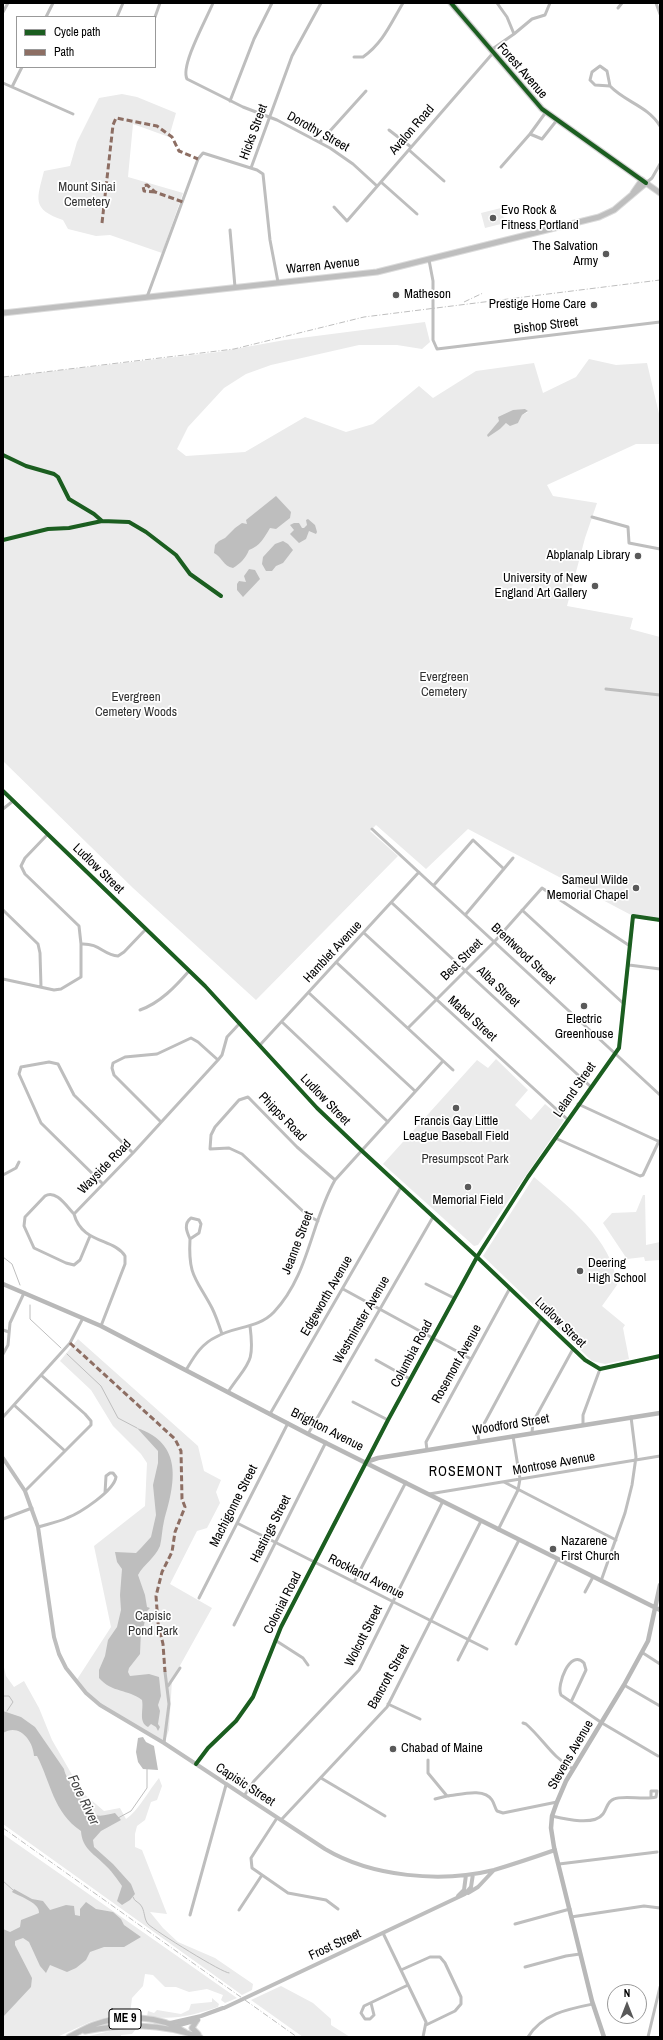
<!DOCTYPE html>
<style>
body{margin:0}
#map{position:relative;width:663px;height:2040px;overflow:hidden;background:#fff;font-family:"Archivo Narrow",sans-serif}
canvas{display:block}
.frame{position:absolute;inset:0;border:4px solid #000;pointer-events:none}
.legend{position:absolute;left:16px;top:16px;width:140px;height:52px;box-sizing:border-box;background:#fff;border:1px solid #999;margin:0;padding:5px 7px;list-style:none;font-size:12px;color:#000}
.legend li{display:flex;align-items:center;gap:8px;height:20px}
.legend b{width:20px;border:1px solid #999}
.north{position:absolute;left:607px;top:1984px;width:40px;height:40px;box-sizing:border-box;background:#fff;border:1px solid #999;border-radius:50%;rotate:0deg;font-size:11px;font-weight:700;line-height:16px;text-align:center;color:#000}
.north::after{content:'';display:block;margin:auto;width:14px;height:18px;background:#595959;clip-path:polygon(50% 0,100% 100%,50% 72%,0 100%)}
</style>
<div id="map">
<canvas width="663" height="2040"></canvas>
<div class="frame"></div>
<ul class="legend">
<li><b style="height:5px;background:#1b5e20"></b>Cycle path</li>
<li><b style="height:5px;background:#8d6e63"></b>Path</li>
</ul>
<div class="north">N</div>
</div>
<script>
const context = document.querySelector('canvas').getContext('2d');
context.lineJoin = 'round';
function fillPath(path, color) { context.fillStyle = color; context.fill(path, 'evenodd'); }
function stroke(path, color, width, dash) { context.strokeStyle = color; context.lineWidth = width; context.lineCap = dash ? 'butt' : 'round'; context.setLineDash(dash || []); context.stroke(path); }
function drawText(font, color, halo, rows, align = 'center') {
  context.font = font + ' "Archivo Narrow",sans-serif'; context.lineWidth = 3.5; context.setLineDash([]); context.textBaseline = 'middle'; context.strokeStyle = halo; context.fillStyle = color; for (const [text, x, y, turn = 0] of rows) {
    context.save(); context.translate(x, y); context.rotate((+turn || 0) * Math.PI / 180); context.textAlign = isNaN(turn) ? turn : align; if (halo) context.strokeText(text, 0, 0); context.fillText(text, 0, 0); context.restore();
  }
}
fillPath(new Path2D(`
 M122 94 137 97 176 113 169 137 133 124 128 177 183 193 162 253 110 235 96 236 68 229 63 220C31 209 37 199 44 171L70 166 77 142 99 98Z
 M501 208 505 223 485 228 481 213Z
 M425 322 430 342 422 349 397 345H359L271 365 246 374 224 388 188 427 177 449 186 456 245 452 305 417 346 432 373 424 419 386 433 398 476 371 534 363 543 393 576 377 589 359 616 365 647 363 660 418V444H636L547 485 553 496 597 503 585 538 567 606 633 618 630 629 660 637V919L633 916 468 829 426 869 376 825 370 831 398 856 256 1000 133 888 3 761V377L218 352 285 340ZM525 409 528 412 522 415 518 423H506L500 429 487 435C497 423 509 412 525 409Z
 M496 1059 528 1090 515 1105 531 1120 545 1104 564 1120 478 1245 474 1246 383 1164 477 1060 488 1068Z
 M534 1177C566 1205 613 1239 617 1285L602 1306 625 1325 623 1328 629 1359 605 1364 592 1361 483 1256Z
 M643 1195H645L646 1245 660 1242V1260L645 1261 644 1257 627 1259 603 1223 612 1213 636 1212Z
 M78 1339 198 1446 204 1471 221 1480 216 1492 220 1503 207 1528 197 1531 170 1584 212 1608 172 1680 169 1730 164 1743 100 1705 76 1681 111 1627 94 1546 145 1506 147 1463 141 1454 113 1426 91 1390 60 1361Z
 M3 1663 6 1676 14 1687 24 1681 39 1708 52 1740 82 1792 104 1811 120 1808 126 1819C138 1811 149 1790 159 1778L162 1786 157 1800 151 1802 145 1820 137 1826 135 1834V1847L142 1850 167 1914 150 1912 163 1928 178 1942 215 1958 253 1984 252 1990 242 1995 3 1824Z
 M3 1834 237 1998 225 2003 221 2000 223 1995 207 1989 189 1992 176 1987H165L153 1975 145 1974 143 1986 132 1998 130 2014 114 2015 90 2022 57 2037H3Z
 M281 1986 313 2003 331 2019V2025L350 2037H303L251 2000Z
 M212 1998 219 2004 218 2007C194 2015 172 2021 147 2016L148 2011 154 2013 157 2010 181 2014 189 2010 191 2004 212 2002Z
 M136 2029 132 2034 121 2035V2037H85L110 2031Z`), '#ebebeb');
fillPath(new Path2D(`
 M525 409 528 411 522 415 518 423 510 426 506 423 500 429 488 437 487 435 499 421 498 417 513 410Z
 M276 496 291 512 290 518 276 529 270 528C264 538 260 546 249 550 245 559 241 563 233 568 223 566 222 557 214 553L215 545 219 541 225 538 235 528 242 523 247 524 246 520Z
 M308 519 315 525 317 532 316 534 309 531 306 539 299 543 290 534 294 530 290 525 294 523H299L302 528H304L307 525 306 520Z
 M283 541 288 544 293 550 283 563 276 566 272 571H266L262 564 263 557 275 544Z
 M249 569 255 570 260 579 243 597 237 590V584L239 581 246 582 244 576Z
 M137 1428C184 1444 175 1483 164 1521 162 1529 162 1538 160 1546 155 1558 144 1564 138 1575L145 1595 147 1607 150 1608 147 1611 144 1625 141 1630 140 1654 129 1668 128 1672 130 1676 149 1674 159 1677 161 1696 158 1705 160 1711 158 1724 160 1727 158 1731 156 1727 151 1724 148 1727C138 1722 144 1710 142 1700 128 1689 112 1693 99 1678V1670L105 1656 108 1640 117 1627 121 1610 120 1595 122 1569 117 1562 115 1552 136 1553 141 1548 151 1537 156 1515 153 1485 158 1463V1451Z
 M3 1711 21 1717 35 1727 64 1769C65 1778 87 1811 96 1815 101 1817 110 1814 115 1813L121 1820 101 1831 93 1840 94 1847 113 1864 131 1884 135 1894 130 1900 122 1905 117 1901 122 1886C117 1879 111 1870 104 1864 93 1853 82 1848 81 1831 53 1812 51 1783 37 1756H34C33 1740 19 1723 3 1733Z
 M143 1737 146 1742 154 1746 158 1770 143 1769 138 1762 136 1752 138 1738Z
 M14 1889 32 1899 43 1901 50 1910 66 1905 74 1906 75 1915 80 1916V1909L86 1902 96 1909 113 1912 121 1919 124 1925 141 1937 124 1947H104L90 1952 86 1960 76 1968 67 1972 50 1965 46 1973 40 1966 29 1942 23 1938 15 1941V1945L32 1978 31 1987 3 2017V1929L10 1932 20 1927 21 1920 39 1913C40 1903 21 1897 12 1892Z`), '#bebebe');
stroke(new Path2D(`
 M3 1257 12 1264 20 1285
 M30 1305V1319L61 1348
 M67 1354 101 1386 118 1418 137 1428
 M3 1696H9L13 1702 7 1711
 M118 1818 131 1811 147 1788V1768
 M3 1881 13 1890
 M133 1897C134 1902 140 1902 142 1907 145 1913 144 1919 148 1924 155 1931 224 1974 229 1973`), '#bebebe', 1);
const primary = new Path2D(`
 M633 193 642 180
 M3 313 377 272 599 217 614 210 646 183
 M197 2020 192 2028 198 2034
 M85 2031C126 2024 159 2023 200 2037
 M69 2037C77 2033 85 2028 93 2025 122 2014 160 2015 185 2032`);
const trunk = new Path2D(`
 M451 3 542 109 660 193`);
stroke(primary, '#dbdbdb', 7);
stroke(trunk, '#dbdbdb', 7);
stroke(new Path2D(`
 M213 3C207 18 180 66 187 79L243 107 277 120 330 148 353 164 377 186
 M497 3 507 17 514 34
 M656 3 660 14
 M618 8 622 3
 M3 12 8 3
 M46 17 53 3
 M117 17 123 3
 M155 17 160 3
 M491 50 514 34 532 19 545 15 550 3
 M354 57H363C383 43 391 23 403 3
 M600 66 607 71 610 86 595 85 590 80 592 72Z
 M3 83 73 114
 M610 86C625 102 648 106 660 126
 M12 87 22 67
 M230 101 254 39 272 3
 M546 112 530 134 542 139 557 120
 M389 130 411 147
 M320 142 366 91
 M409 150 444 181
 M501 167 530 134
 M251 168 292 56 321 3
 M381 182 417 214
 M646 183 652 178 660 164
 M334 207 347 221 493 53
 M230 230 235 287
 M429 260 433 281V340L437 349 660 322
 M147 297 198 159 203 153 257 170 263 174 270 240 278 282
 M592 517 628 527 629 543 660 549
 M606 689 660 695
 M3 791 205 986 317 1108 361 1150 477 1257 585 1360 600 1369 660 1356
 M3 809 13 801
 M372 829 660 1095
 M434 885 473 840 504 869
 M392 903 590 1086
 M3 910 38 944 40 953 41 987
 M522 910 624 1004
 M466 914 513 858
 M364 933 567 1119
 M81 944C100 943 103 955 118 956L124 952 146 929
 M336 962 453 1070
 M629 965 660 969
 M3 979 54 990 61 989 81 977V944L79 926 25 874 21 866 25 858 47 835
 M309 993 415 1091
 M140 1010C160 1003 176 986 189 971
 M282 1022 388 1122
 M408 1028 495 941 542 888 630 946
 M260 1045 419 872
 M578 1104 660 1142
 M161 1122 114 1075 112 1068 113 1063 125 1057 157 1054 191 1038 198 1042 218 1060
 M555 1138 640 1176 643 1175 659 1141
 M3 1175 16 1168 19 1162
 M103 1184 41 1123 19 1074 21 1067 49 1062 58 1064 74 1095 133 1153
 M74 1214C67 1207 56 1189 45 1196L25 1217 24 1226 34 1248 66 1263 74 1265 80 1260 90 1236
 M318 1221 307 1215 242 1154 229 1148 210 1149 211 1135 215 1127 239 1100 248 1097 297 1147 335 1180
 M190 1239C187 1232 183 1224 191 1218L199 1220 201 1224 199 1233 190 1239C188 1276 196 1278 212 1308 216 1316 219 1325 222 1334
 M426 1284 454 1298
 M343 1289 471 1359
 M101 1326 125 1264V1256C114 1238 82 1244 74 1214L133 1153 218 1060 222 1055 227 1037 240 1023
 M3 1330 9 1332
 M3 1354 8 1345 10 1323 24 1293
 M376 1360 410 1379
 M186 1370C194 1357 201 1344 216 1337 234 1326 258 1329 274 1312 309 1275 311 1222 335 1180L443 1061
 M228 1392C248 1362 255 1365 250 1326
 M353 1402 388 1420
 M14 1405 65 1451
 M270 1414 401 1187
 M3 1417 70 1343 83 1318
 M583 1425V1415L600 1369
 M532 1433 533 1422 573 1349
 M308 1434 433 1217
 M479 1441 478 1435 541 1318
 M427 1450 426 1442 510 1288
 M504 1482 616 1540
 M25 1491 91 1425V1421L85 1414 41 1375
 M429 1494 660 1456
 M3 1519 32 1508
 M237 1523 487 1649
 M38 1527C48 1524 58 1522 67 1518 80 1513 114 1491 116 1477L113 1473H110L106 1476 105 1493
 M498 1530 518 1490 520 1479 513 1436
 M601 1581 625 1513 632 1485 636 1457 631 1417
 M354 1582 406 1482
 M585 1592 593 1577
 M199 1598 288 1423
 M234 1625 326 1442
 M275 1640 303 1658 308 1665
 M516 1644 557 1560
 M643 1653 660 1664
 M458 1660 519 1540
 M624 1685 660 1706
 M168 1686 180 1668
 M571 1702 586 1670 584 1663C570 1648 556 1686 561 1695L602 1723 658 1756
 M388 1704 420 1719
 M523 1723 526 1724C544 1740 551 1756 573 1769
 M164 1743 169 1704 165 1672
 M428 1760V1773L447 1796C459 1795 484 1787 492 1800 494 1803 495 1808 497 1811L503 1813 557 1802
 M196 1764 208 1748 236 1721 253 1697 281 1627 388 1420 477 1257 528 1177 619 1048 633 916 660 920
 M321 1778 385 1816
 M244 1796 254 1781 359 1670 443 1501
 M435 1799 447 1796
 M552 1816C565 1819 594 1826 603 1814 607 1809 607 1801 614 1799 622 1795 645 1800 656 1797L657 1791H651V1797
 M277 1818 251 1858 252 1868 288 1893 326 1900 338 1909
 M281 1820 387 1707 481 1521
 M559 1864 657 1852
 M239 1910 262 1875
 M190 1915 226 1785
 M571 1917 644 1906 660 1908
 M515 1924 570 1909
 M383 1933 426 2022 423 2037
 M525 1967 566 1956 580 1954
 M401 1970 430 1957H440L445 1963 461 1997V2004L455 2011 426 2025
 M371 2003 374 2015 370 2019H365L361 2013 364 2006 408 1985
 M528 2037C542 2014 568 2009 593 2004
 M648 2037 660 1987`), '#bebebe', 3);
stroke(new Path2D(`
 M3 1458 25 1491 38 1527 54 1637 59 1654 66 1668 86 1693 100 1705 164 1743 325 1849C372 1877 441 1883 494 1870 514 1864 535 1857 555 1850
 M468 1893 478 1887 494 1870
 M458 1896 464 1890 466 1875
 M224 2008 465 1894 471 1887 473 1874
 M170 2023 201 2016 223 2008
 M176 2026 198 2020`), '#bebebe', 4);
stroke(new Path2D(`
 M3 1284 101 1326 308 1434 660 1610
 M366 1462 378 1458 660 1413
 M604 2037 592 2001 554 1847 551 1828 552 1816 557 1802 566 1781 624 1685 648 1641 660 1585`), '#b8b8b8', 4.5);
stroke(primary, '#bebebe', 5);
stroke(trunk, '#bebebe', 5);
stroke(new Path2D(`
 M464 302 483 293
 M3 377 234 349 364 317 660 280
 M3 1828 297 2037`), '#bebebe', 1, [6, 2, 1, 2]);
stroke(new Path2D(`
 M155 192 144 191 143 186 147 185 155 192 183 202
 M102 223 113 125 116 118 157 126 172 137 179 151 198 159
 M70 1343 175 1439 181 1451 182 1499 185 1507 175 1532 172 1552 162 1572 156 1596 158 1623 163 1644 165 1672`), '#8d6e63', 3, [6, 3]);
stroke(new Path2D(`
 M451 3 542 109 646 183
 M3 455 26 466 54 474 58 477 69 499 94 514 102 521 129 522 146 532 176 555 190 574 221 596
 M3 540 48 529 69 528 102 521
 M3 791 205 986 317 1108 361 1150 477 1257 585 1360 600 1369 660 1356
 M196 1764 208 1748 236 1721 253 1697 281 1627 388 1420 477 1257 528 1177 619 1048 633 916 660 920`), '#1b5e20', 4);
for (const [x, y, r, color] of [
 [493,218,4,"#595959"],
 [606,254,4,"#595959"],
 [396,295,4,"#595959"],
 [594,305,4,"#595959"],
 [638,556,4,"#595959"],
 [595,586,4,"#595959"],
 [636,888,4,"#595959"],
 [584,1006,4,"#595959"],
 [456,1108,4,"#595959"],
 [468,1187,4,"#595959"],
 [580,1271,4,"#595959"],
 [553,1549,4,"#595959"],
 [393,1749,4,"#595959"]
]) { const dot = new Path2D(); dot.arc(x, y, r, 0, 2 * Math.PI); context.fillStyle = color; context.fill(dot); stroke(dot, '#fff', 1.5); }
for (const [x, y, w] of [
 [125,2019,32]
]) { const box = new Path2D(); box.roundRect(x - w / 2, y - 10, w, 20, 3); context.fillStyle = '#fff'; context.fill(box); stroke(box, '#000', 1); }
drawText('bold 12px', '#000', null, [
 ["ME 9",125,2019]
]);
drawText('13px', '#000', '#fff', [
 ["Forest Avenue",522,71,49],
 ["Avalon Road",412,130,-49],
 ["Hicks Street",254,132,-70],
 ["Dorothy Street",318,132,29],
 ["Warren Avenue",323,266,-6],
 ["Bishop Street",546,326,-7],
 ["Ludlow Street",98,869,44],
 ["Hamblet Avenue",333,952,-47],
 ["Brentwood Street",523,954,43],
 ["Best Street",462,960,-45],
 ["Alba Street",498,987,43],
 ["Mabel Street",472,1019,42],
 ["Leland Street",575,1090,-55],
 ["Ludlow Street",325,1100,46],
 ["Phipps Road",282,1117,46],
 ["Wayside Road",105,1167,-46],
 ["Jeanne Street",298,1243,-69],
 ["Edgeworth Avenue",327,1296,-60],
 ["Westminster Avenue",362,1320,-60],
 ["Ludlow Street",560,1323,44],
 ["Columbia Road",412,1354,-62],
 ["Rosemont Avenue",457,1364,-61],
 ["Woodford Street",511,1425,-9],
 ["Brighton Avenue",327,1430,27],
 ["Montrose Avenue",554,1464,-10],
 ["Machigonne Street",234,1506,-63],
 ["Hastings Street",271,1529,-63],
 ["Rockland Avenue",366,1577,27],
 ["Colonial Road",283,1603,-63],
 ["Wolcott Street",364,1636,-63],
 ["Bancroft Street",389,1677,-61],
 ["Stevens Avenue",571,1755,-60],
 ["Capisic Street",245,1785,33],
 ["Frost Street",335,1945,-25]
]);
drawText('13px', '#323232', '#fff', [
 ["Mount Sinai",87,188],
 ["Cemetery",87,203],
 ["Evergreen",444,678],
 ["Cemetery",444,693],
 ["Evergreen",136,698],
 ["Cemetery Woods",136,713],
 ["Presumpscot Park",465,1160],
 ["Capisic",153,1617],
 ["Pond Park",153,1632]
]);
drawText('13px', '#000', '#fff', [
 ["Evo Rock &",501,211],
 ["Fitness Portland",501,226],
 ["The Salvation",598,247,"right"],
 ["Army",598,262,"right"],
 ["Matheson",404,295],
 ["Prestige Home Care",586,305,"right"],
 ["Abplanalp Library",630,556,"right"],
 ["University of New",587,579,"right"],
 ["England Art Gallery",587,594,"right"],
 ["Sameul Wilde",628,881,"right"],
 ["Memorial Chapel",628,896,"right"],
 ["Electric",584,1020,"center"],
 ["Greenhouse",584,1035,"center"],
 ["Francis Gay Little",456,1122,"center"],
 ["League Baseball Field",456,1137,"center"],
 ["Memorial Field",468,1201,"center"],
 ["Deering",588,1264],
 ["High School",588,1279],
 ["Nazarene",561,1542],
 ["First Church",561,1557],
 ["Chabad of Maine",401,1749]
], 'left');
context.letterSpacing = '1px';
drawText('14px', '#000', '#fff', [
 ["ROSEMONT",466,1472]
]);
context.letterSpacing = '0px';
drawText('italic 14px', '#434343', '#fff', [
 ["Fore River",83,1800,64]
]);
</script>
